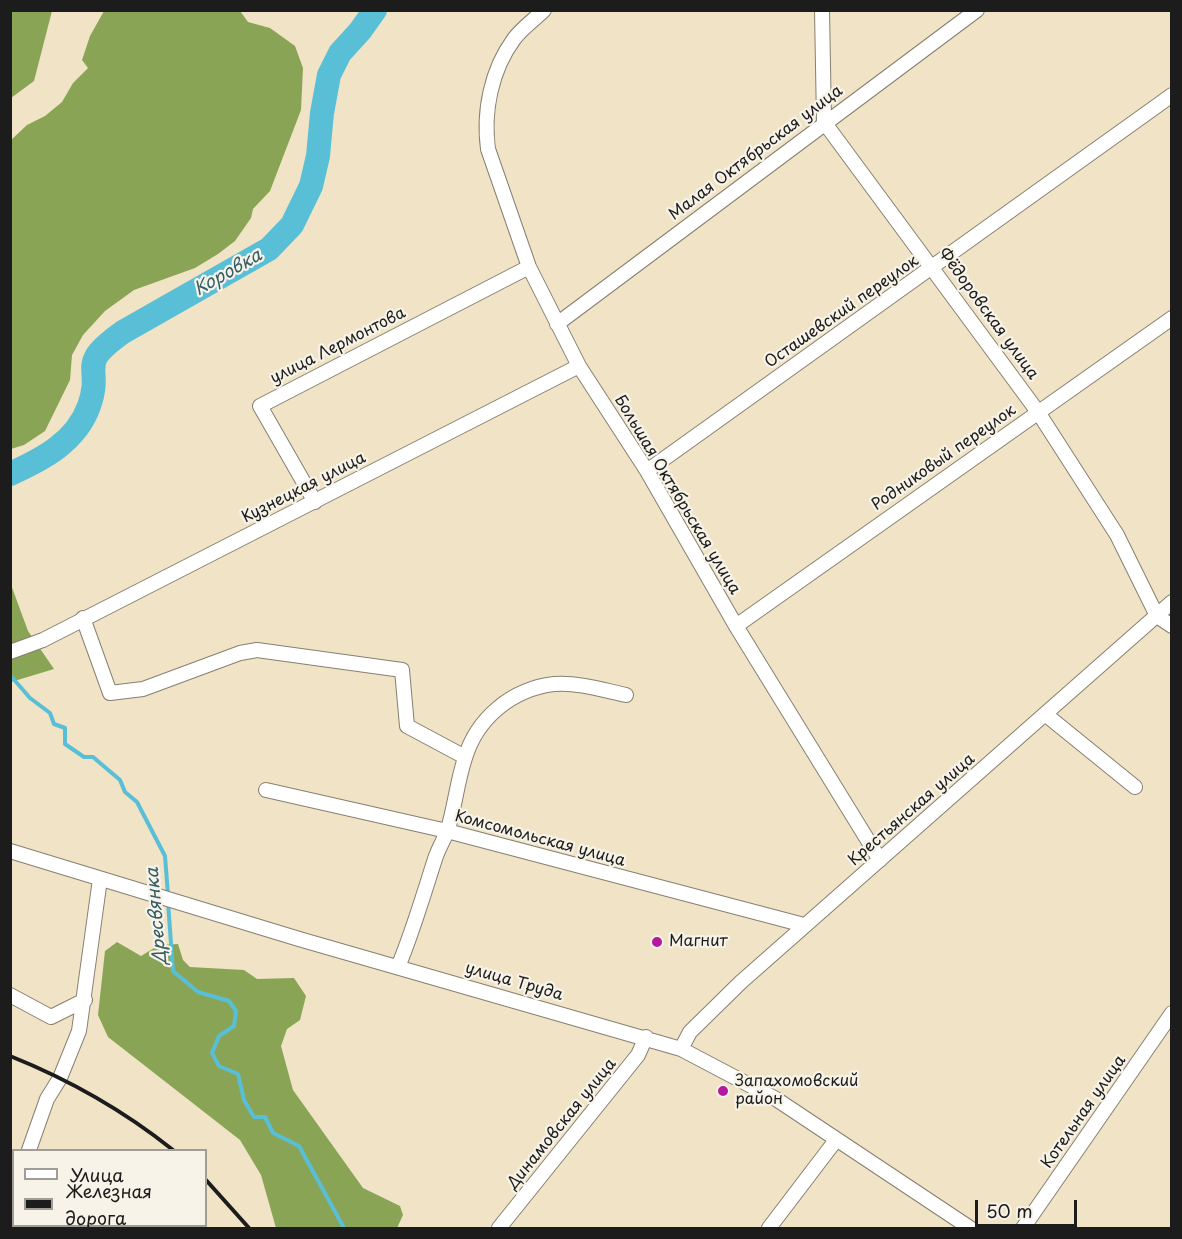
<!DOCTYPE html>
<meta charset="utf-8">
<style>
body{margin:0}
#map{position:relative;width:1182px;height:1239px;overflow:hidden;background:#f0e3c6;font-family:"Playpen Sans",sans-serif}
canvas{display:block}
.frame{position:absolute;inset:0;border:12px solid #1c1c1c;pointer-events:none}
.legend{position:absolute;left:12px;top:1149px;width:195px;height:78px;box-sizing:border-box;background:#f7f3e8;border:2px solid #9f9d96;margin:0;padding:8px 10px;list-style:none;font-size:18px;color:#1c1c1c}
.legend li{display:flex;align-items:center;gap:12px;height:30px}
.legend b{width:30px;border:2px solid #9f9d96}
.scale{position:absolute;left:975px;top:1200px;width:102px;height:27px;box-sizing:border-box;border:3px solid #1c1c1c;border-top:0;padding-left:8px;font-size:18px;line-height:21px;white-space:nowrap;color:#1c1c1c;-webkit-text-stroke:4px #f7f3e8;paint-order:stroke}
</style>
<div id="map">
<canvas width="1182" height="1239"></canvas>
<div class="frame"></div>
<ul class="legend">
<li><b style="height:8px;background:#fff"></b>Улица</li>
<li><b style="height:8px;background:#1c1c1c"></b>Железная дорога</li>
</ul>
<div class="scale">50 m</div>
</div>
<script>
const context = document.querySelector('canvas').getContext('2d');
context.lineJoin = 'round';
function fillPath(path, color) { context.fillStyle = color; context.fill(path, 'evenodd'); }
function stroke(path, color, width, dash) { context.strokeStyle = color; context.lineWidth = width; context.lineCap = dash ? 'butt' : 'round'; context.setLineDash(dash || []); context.stroke(path); }
function drawText(font, color, halo, rows, align = 'center') {
  context.font = font + ' "Playpen Sans",sans-serif'; context.lineWidth = 4.5; context.setLineDash([]); context.textBaseline = 'middle'; context.strokeStyle = halo; context.fillStyle = color; for (const [text, x, y, turn = 0] of rows) {
    context.save(); context.translate(x, y); context.rotate((+turn || 0) * Math.PI / 180); context.textAlign = isNaN(turn) ? turn : align; if (halo) context.strokeText(text, 0, 0); context.fillText(text, 0, 0); context.restore();
  }
}
fillPath(new Path2D(`
 M11 10 52 11 34 81 11 98Z
 M104 11H240L248 22 270 28 295 46 303 68 301 110 270 191 253 209 251 218 235 241 218 254 195 268 134 290 105 311 83 335 72 355 70 380 45 431 24 445 11 449V140L27 125 45 116 62 102 73 83 88 68 82 60 90 36Z
 M10 582 28 631 54 669 11 682Z
 M117 942 141 956 159 945 178 944 183 960 190 967 244 970 257 979 294 978 306 996 300 1020 287 1029 281 1046 293 1090 363 1188 400 1206 403 1215 397 1228H276L261 1175 240 1140 108 1037 98 1015 105 951Z`), '#8aa456');
stroke(new Path2D(`
 M10 675 30 698 50 713 54 724 65 728V744L84 757H93L120 780 125 792 137 802 165 856 168 895
 M168 902 173 971 198 992 229 1001 236 1011 234 1026 219 1036 212 1053 219 1066 238 1074 244 1100 254 1117H265L273 1133 299 1146 344 1228`), '#59bfd7', 4);
stroke(new Path2D(`
 M10 474C43 459 76 442 89 406 104 364 74 367 123 332L269 249 292 225 311 186 318 156 322 113 329 75 340 53 360 31 375 10`), '#59bfd7', 24);
const minor = new Path2D(`
 M544 10C534 20 522 28 514 39 491 70 483 112 488 149L529 267 579 366 647 471 736 626 880 860
 M822 10 824 122 1038 412 1117 535 1157 616 1172 626
 M557 324 977 10
 M647 471 1172 95
 M315 502 260 406 529 267
 M83 618 110 693 143 689 240 653 257 650 402 670 407 726 465 757
 M736 626 1172 318
 M10 652 43 640 579 366
 M1045 714 1135 787
 M266 790 447 831 804 925
 M10 851 299 939 681 1049 776 1099 970 1228
 M398 967C413 931 423 896 435 859 438 849 444 840 448 829 455 806 457 782 465 758 477 718 512 689 554 684 578 682 603 690 626 695
 M10 995 51 1017 85 1000
 M681 1049 690 1032 741 982 1172 602
 M29 1150 47 1099 60 1078 79 1031 100 879
 M499 1228 638 1055 646 1037
 M769 1228 836 1140
 M1023 1228 1172 1013`);
stroke(minor, '#868071', 16);
stroke(minor, '#fff', 14);
stroke(new Path2D(`
 M10 1056C70 1080 123 1110 173 1150
 M206 1180 249 1228`), '#1c1c1c', 4);
for (const [x, y, r, color] of [
 [657,942,6,"#b5179e"],
 [723,1091,6,"#b5179e"]
]) { const dot = new Path2D(); dot.arc(x, y, r, 0, 2 * Math.PI); context.fillStyle = color; context.fill(dot); stroke(dot, '#f7f3e8', 2); }
drawText('16px', '#1c1c1c', '#f7f3e8', [
 ["Малая Октябрьская улица",756,153,-37],
 ["Осташевский переулок",842,312,-35],
 ["Фёдоровская улица",988,314,54],
 ["улица Лермонтова",338,346,-27],
 ["Родниковый переулок",944,458,-35],
 ["Кузнецкая улица",304,488,-27],
 ["Большая Октябрьская улица",677,495,59],
 ["Крестьянская улица",912,810,-41],
 ["Комсомольская улица",540,839,15],
 ["улица Труда",514,982,16],
 ["Котельная улица",1084,1112,-55],
 ["Динамовская улица",562,1124,-51]
]);
drawText('16px', '#1c1c1c', '#f7f3e8', [
 ["Магнит",669,942],
 ["Запахомовский",735,1082],
 ["район",735,1100]
], 'left');
drawText('italic 18px', '#345d67', '#f7f3e8', [
 ["Коровка",228,273,-30],
 ["Дресвянка",157,916,-95]
]);
</script>
